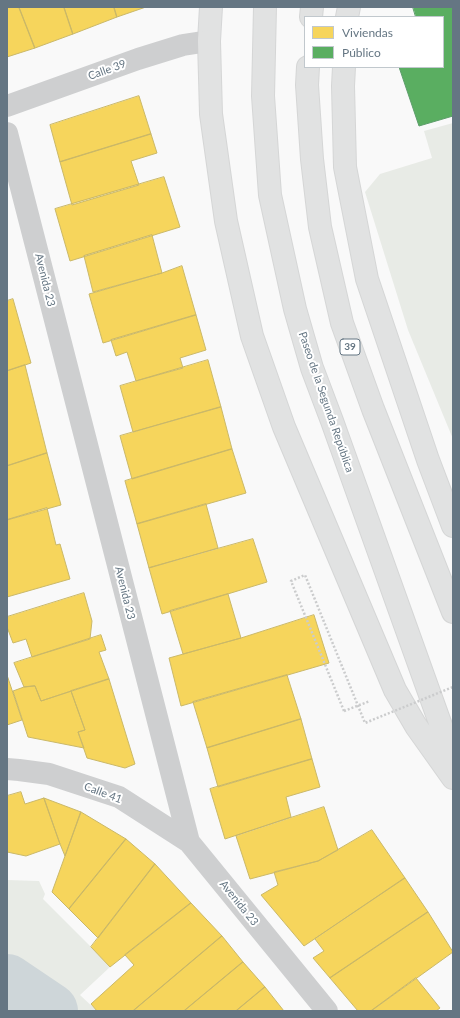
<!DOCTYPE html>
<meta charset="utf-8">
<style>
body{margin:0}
#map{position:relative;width:460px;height:1018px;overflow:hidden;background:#f9f9f9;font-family:Lato,sans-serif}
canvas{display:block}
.frame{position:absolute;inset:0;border:8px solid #657683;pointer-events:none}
.legend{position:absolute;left:304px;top:16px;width:140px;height:52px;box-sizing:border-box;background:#fff;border:1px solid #c1c8cd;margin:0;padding:5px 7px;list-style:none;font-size:12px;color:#657683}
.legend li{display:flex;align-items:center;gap:8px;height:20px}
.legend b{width:20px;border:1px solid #c1c8cd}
</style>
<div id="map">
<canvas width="460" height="1018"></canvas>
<div class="frame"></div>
<ul class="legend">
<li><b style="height:11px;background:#f6d55c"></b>Viviendas</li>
<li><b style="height:11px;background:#5aae61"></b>Público</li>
</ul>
</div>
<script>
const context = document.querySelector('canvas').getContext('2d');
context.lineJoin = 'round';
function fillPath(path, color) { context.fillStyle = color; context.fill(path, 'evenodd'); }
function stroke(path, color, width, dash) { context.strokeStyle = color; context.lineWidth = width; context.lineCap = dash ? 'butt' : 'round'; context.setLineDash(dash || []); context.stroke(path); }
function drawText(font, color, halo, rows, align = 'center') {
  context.font = font + ' Lato,sans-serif'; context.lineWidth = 4; context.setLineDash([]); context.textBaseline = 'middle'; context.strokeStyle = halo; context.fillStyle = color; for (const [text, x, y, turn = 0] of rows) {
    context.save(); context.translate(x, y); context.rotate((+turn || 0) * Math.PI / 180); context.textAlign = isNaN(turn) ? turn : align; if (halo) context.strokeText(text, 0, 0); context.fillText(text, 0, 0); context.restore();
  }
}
fillPath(new Path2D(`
 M453 123V439L408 330 365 192 380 174 432 158 424 131Z
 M7 880 39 881 45 894 43 899 91 947 110 967 80 995 97 1011H7Z`), '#e8ebe6');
const homes = new Path2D(`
 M7 7H19L35 48 7 57Z
 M19 7H64L73 34 35 48Z
 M64 7H114L117 17 73 34Z
 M114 7H146L117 17Z
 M139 96 151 134 60 162 50 125Z
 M151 134 157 153 131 161 139 185 72 205 60 162Z
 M164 177 180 227 70 261 55 209Z
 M152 235 162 273 93 292 84 256Z
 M182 266 196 315 103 343 89 294 162 273Z
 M13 299 31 363 7 371V301Z
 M196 315 206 350 180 358 183 368 136 381 127 352 116 356 111 340Z
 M208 360 221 407 133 432 120 386Z
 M25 365 47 453 7 466V371Z
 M221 407 232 449 132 479 120 436Z
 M232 449 246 493 137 524 125 481Z
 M47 453 61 505 7 520V466Z
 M206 504 218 548 149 568 137 524Z
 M47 508 56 545 60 544 70 579 7 597V520Z
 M253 539 267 582 162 614 149 568Z
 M84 593 92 621 90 639 32 657 26 639 13 643 7 627V617Z
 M228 594 241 638 183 654 170 611Z
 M314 615 329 663 181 706 169 658 241 638Z
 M101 635 106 650 99 652 109 679 41 701 35 686 24 687 14 663Z
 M7 675 22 720 7 725Z
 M287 675 301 719 207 748 193 702Z
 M109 679 135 764 125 768 87 758 78 732 85 730 71 691Z
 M35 686 41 701 71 691 85 730 78 732 84 748 28 737 13 691 24 687Z
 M301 719 312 759 218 787 207 748Z
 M312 759 320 787 286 797 291 817 225 839 210 789Z
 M21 792 25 804 44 798 60 844 26 856 7 852V796Z
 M44 798 81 812 65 856 60 844Z
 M324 807 338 850 318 861 250 879 236 836Z
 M81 812 126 839 69 909 52 892 65 856Z
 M372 830 405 878 304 946 261 895 278 885 274 872 318 861Z
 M126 839 155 864 98 938 69 909Z
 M155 864 191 903 110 967 91 947Z
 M405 878 428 912 330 978 313 958 324 951 315 939Z
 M191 903 222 936 133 1011H97L91 1004 134 965 125 955Z
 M428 912 453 952 371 1011H358L330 978Z
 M222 936 243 962 184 1011H133Z
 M243 962 265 987 236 1011H184Z
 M416 978 440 1008 436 1011H371Z
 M265 987 284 1011H236Z`);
fillPath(homes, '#f6d55c');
stroke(homes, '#cab868', 1);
const public = new Path2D(`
 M413 7H453V116L419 126 399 67H443V17H416Z`);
fillPath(public, '#5aae61');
stroke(public, '#5d9d6b', 1);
stroke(new Path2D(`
 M7 982 50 1011`), '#ced6d9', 56);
const secondary = new Path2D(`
 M347 17 349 7
 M209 41 211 7`);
const trunk = new Path2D(`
 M265 7 263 96 270 195 295 309 312 368 332 421 453 759
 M311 17 312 7
 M209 41 211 114 226 221 252 336 284 427 395 690 416 726 453 778
 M308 67 307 85 312 159 320 227 342 323 373 409 453 612
 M344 67 343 86 345 167 367 279 428 460 453 526`);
stroke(secondary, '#d5d6d7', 24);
stroke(trunk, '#d5d6d6', 24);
stroke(new Path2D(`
 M344 711 370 701`), '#cbcccd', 2.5, [2, 2]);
stroke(new Path2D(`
 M7 106 138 59 183 45 209 41
 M7 133 189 842 327 1011
 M7 769 19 770 49 774 119 797 189 842`), '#cecfd0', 22);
stroke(secondary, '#e1e2e2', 22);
stroke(trunk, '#e1e2e2', 22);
stroke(new Path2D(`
 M344 711 291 581 305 575 365 723 453 687`), '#cbcccd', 2.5, [2, 2]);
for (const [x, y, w] of [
 [350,347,20]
]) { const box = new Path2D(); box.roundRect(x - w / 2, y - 8, w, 16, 3); context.fillStyle = '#fff'; context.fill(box); stroke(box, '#657683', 1); }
drawText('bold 10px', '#657683', null, [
 ["39",350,347]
]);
drawText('11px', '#657683', '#fff', [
 ["Calle 39",107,70,-20],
 ["Avenida 23",45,280,76],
 ["Paseo de la Segunda República",326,402,71],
 ["Avenida 23",125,593,76],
 ["Calle 41",103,793,21],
 ["Avenida 23",239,903,51]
]);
</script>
